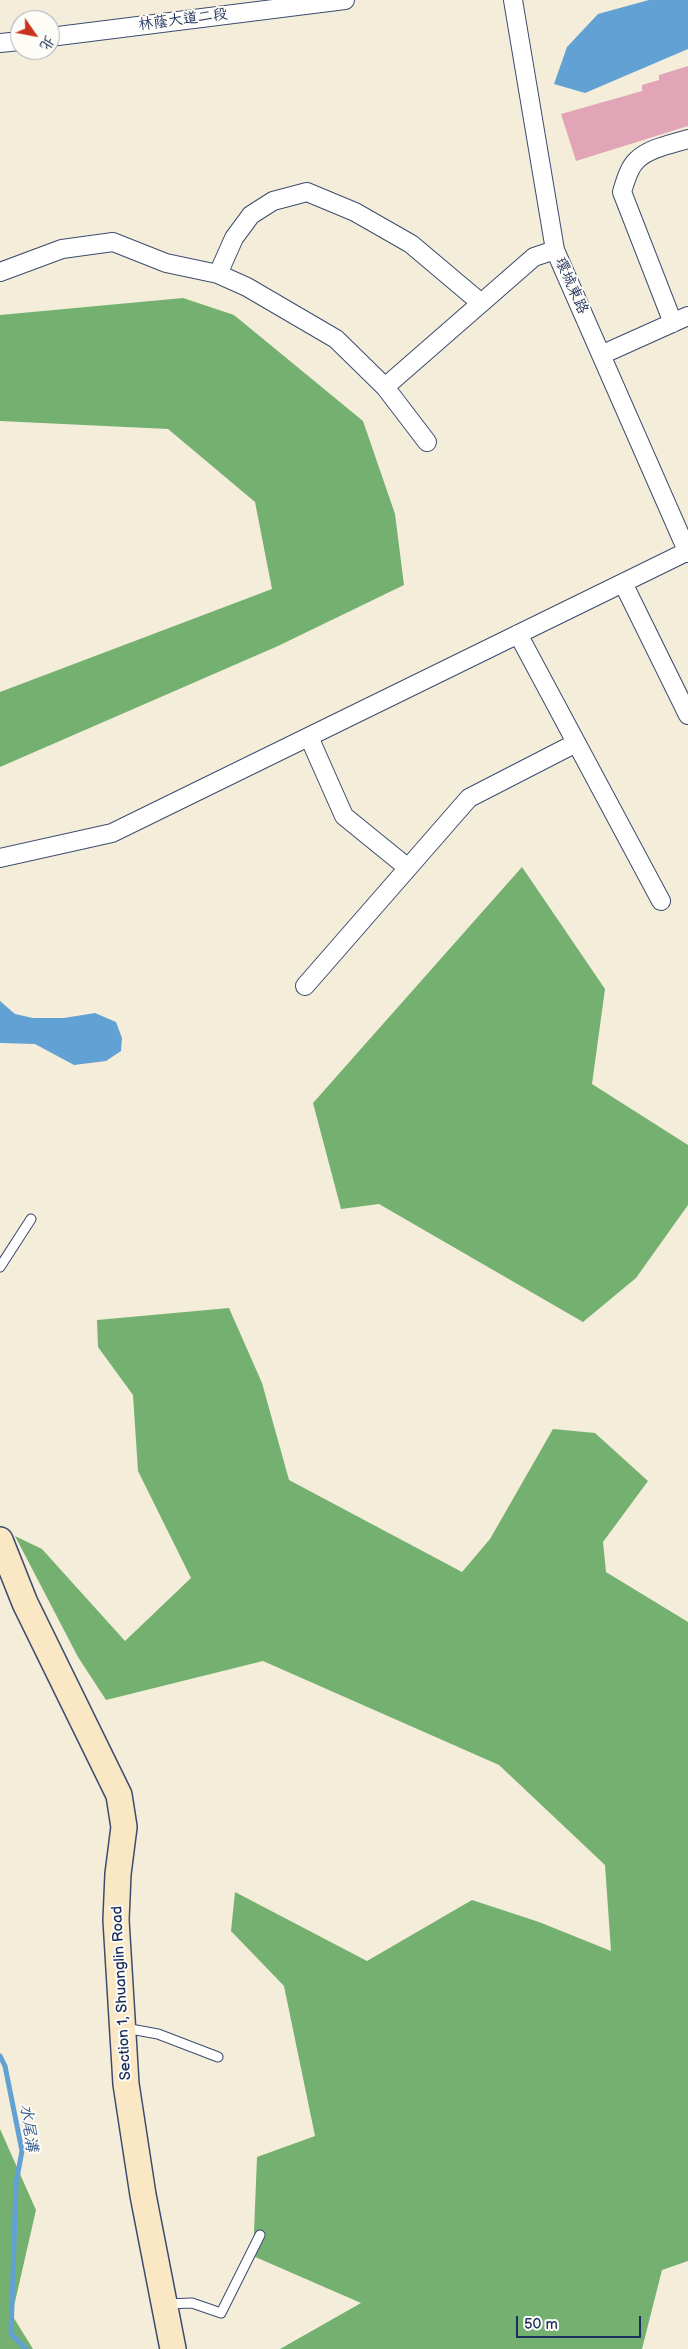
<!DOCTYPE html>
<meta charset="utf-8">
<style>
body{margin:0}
#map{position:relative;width:688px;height:2349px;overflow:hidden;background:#f4edd9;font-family:"Balsamiq Sans","LXGW WenKai TC",sans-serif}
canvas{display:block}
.north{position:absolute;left:10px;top:10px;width:50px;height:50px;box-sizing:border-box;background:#fdfcf7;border:1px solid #a3aaba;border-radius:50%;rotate:123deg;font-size:14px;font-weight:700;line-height:20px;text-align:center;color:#1b2f5e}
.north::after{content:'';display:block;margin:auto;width:18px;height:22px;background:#c8321e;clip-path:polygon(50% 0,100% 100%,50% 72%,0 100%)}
.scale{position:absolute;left:516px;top:2316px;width:125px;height:22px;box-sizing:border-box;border:2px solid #1b2f5e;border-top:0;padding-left:6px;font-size:15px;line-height:18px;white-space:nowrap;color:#1b2f5e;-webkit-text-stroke:4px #fdfcf7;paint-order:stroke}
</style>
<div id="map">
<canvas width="688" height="2349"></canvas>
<div class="north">北</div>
<div class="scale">50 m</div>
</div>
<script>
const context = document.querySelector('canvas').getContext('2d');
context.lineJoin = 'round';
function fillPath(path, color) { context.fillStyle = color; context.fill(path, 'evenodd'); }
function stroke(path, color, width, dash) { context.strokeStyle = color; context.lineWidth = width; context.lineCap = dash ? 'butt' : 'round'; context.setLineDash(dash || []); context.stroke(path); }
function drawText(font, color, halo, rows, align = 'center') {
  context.font = font + ' "Balsamiq Sans","LXGW WenKai TC",sans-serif'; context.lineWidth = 4; context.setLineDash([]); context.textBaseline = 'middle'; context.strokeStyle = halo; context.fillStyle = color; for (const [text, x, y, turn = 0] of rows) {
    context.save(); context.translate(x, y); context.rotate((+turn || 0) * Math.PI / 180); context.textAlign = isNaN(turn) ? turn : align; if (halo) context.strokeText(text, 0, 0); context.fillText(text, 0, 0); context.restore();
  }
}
fillPath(new Path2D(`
 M183 298 234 315 363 421 395 514 404 585 278 646 0 767V692L272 589 255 502 168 429 0 421V315Z
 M522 867 605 989 592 1084 688 1145V1205L636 1278 583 1322 379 1204 341 1209 313 1103Z
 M229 1308 262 1383 289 1480 462 1572 490 1539 553 1429 595 1433 648 1481 603 1542 606 1572 688 1622V2261L662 2270 642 2349H280L361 2303 253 2256 257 2157 315 2136 284 1986 231 1931 235 1892 367 1961 472 1900 539 1922 611 1951 605 1865 499 1765 263 1661 106 1700 78 1657 15 1536 42 1549 125 1641 191 1578 138 1471 133 1395 98 1347 97 1320Z
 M0 2129 36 2210 12 2315 33 2349H0Z`), '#74b171');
fillPath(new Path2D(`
 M649 0H688V49L585 93 554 84 567 47 598 14Z
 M0 1001 15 1014 33 1018H64L95 1013 116 1022 122 1038 121 1051 106 1061 74 1065 35 1044 0 1043Z`), '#62a1d4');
stroke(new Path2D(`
 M0 2056 5 2066 22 2151 16 2183 11 2334 26 2349`), '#62a1d4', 5);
fillPath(new Path2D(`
 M688 66V126L576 161 561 114 642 91V85L659 80V75Z`), '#e2a5b8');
const lane = new Path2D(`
 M0 1267 31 1219
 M125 2028 158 2034 218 2057
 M167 2304 192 2303 221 2313 260 2235`);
const street = new Path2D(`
 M513 0 555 250 688 553
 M50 37 345 0
 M0 43 20 41
 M0 272 62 249 113 242 166 263 218 274 247 287 336 339 385 387 427 442
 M218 274 234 238 251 215 273 201 307 192 355 212 411 244 481 303
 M673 323 622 192C625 182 629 167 637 160 649 148 672 144 688 139
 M601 355 688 316
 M385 387 534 257 555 250
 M623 583 688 715
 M518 634 661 901
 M309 737 344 816 408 868
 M0 858 112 833 688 551
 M305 986 469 798 576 743`);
const secondary = new Path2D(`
 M0 1540 25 1603 119 1795 124 1827 118 1874 116 1920 126 2084 143 2195 173 2349`);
stroke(lane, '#3c4c70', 11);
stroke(street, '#3c4c70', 20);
stroke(secondary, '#3c4c70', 28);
stroke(lane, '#fff', 9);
stroke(street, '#fff', 18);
stroke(secondary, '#fae7c3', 25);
drawText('15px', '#1b2f5e', '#fdfcf7', [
 ["林蔭大道二段",183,20,-7],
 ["環城東路",571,286,66],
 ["Section 1, Shuanglin Road",122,1993,-93]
]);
drawText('italic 16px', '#375d8d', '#fdfcf7', [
 ["水尾溝",28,2128,82]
]);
</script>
